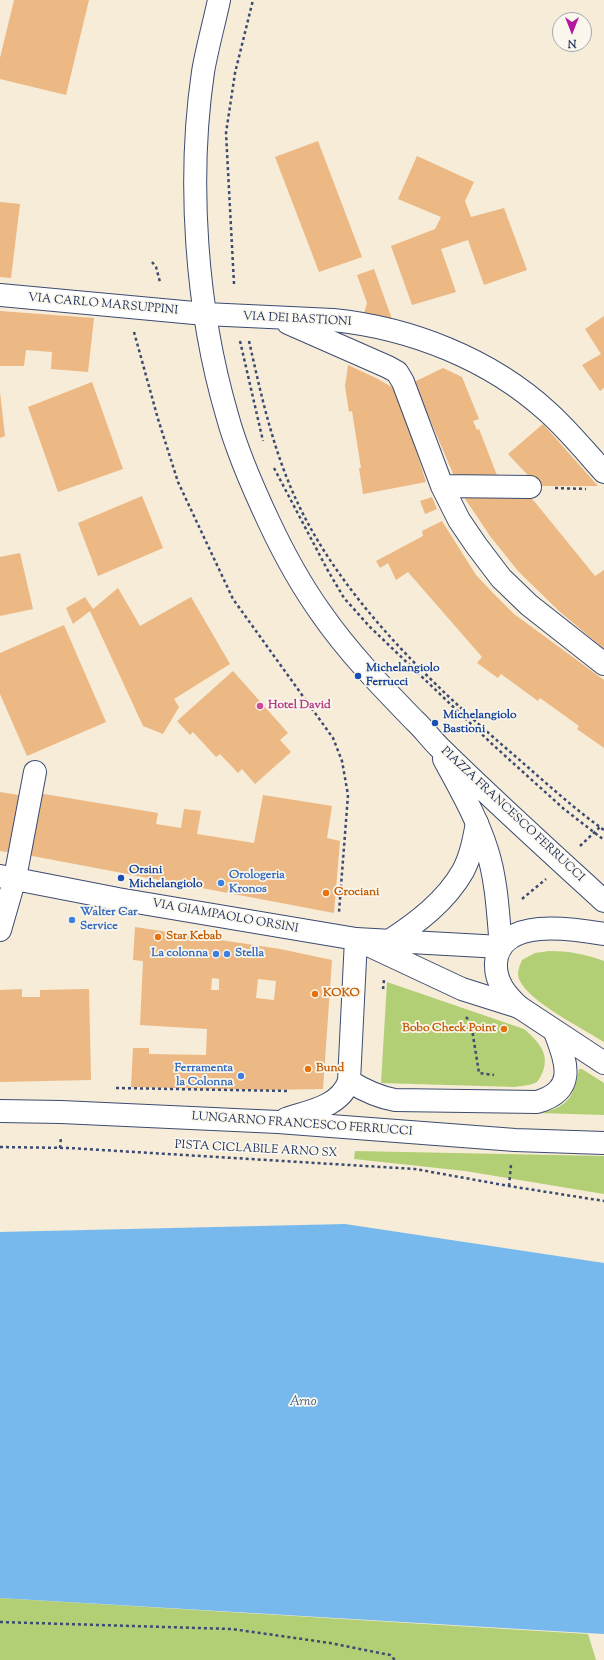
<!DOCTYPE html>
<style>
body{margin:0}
#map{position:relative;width:604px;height:1660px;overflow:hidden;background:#f6ecd8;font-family:"Sorts Mill Goudy",serif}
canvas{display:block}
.north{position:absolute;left:552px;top:12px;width:40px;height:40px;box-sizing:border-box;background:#fbf7ec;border:1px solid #a1a7b3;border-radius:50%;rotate:180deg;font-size:11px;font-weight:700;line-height:16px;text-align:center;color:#1b2f5e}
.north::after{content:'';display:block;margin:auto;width:14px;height:18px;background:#b5179e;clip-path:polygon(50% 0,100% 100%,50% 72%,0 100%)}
</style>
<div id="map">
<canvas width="604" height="1660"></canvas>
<div class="north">N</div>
</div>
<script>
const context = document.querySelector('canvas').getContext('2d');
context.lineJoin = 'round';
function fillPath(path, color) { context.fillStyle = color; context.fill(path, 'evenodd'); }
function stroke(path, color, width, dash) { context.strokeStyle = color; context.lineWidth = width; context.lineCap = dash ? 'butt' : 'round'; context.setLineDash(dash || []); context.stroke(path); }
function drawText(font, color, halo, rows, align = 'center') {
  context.font = font + ' "Sorts Mill Goudy",serif'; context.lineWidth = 3.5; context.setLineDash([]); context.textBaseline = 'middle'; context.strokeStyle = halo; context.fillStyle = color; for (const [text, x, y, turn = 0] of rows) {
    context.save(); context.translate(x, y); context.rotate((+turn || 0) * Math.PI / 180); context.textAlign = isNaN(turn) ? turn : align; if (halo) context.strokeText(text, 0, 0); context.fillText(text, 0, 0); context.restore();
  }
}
fillPath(new Path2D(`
 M549 951C569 951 585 954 604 961V1042C583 1029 529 1001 520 981 516 974 519 967 522 960L535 953Z
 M387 982 524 1029C537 1040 550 1053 543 1071 542 1074 539 1080 537 1082 532 1085 521 1086 515 1087L381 1083Z
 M579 1069H582L604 1083V1115L538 1113C567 1109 575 1096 579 1069Z
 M355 1151 604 1156V1194L465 1171 354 1159Z
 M0 1598 588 1634 596 1660H0Z`), '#b3cf75');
fillPath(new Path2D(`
 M345 1224 604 1263V1634L0 1598V1232Z`), '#77b9ec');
fillPath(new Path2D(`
 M14 0H89L66 95 0 79V58Z
 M318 141 362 257 319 272 275 157Z
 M417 156 474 182 465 201 471 217 504 208 527 270 484 285 468 240 441 249 456 292 412 305 391 246 435 229 441 217 398 199Z
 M0 202 20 204 11 278 0 277Z
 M374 269 392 319 364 313 367 303 357 275Z
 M0 311 94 318 88 372 51 369 52 352 26 350 24 366H0Z
 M604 316V388L600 391 582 365 601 354 585 329Z
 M348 365 376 378 397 390 426 482 363 494 359 468H361L352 411 349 412 345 386Z
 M443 368 462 377 479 419 473 421 477 430 479 429 500 483H457L414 382Z
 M92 382 123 469 58 492 28 407Z
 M0 392 5 436 0 438Z
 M543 424 598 486H538L508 454Z
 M521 490 534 501 595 576 604 570V649L559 611 518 571 490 536 464 497Z
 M142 496 163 548 98 576 78 523Z
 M432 497 437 509 425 514 420 501Z
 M442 521 476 575 493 593 514 614 604 680V748L577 729 579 726 540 698 538 701 501 674 498 678 477 663 482 657 408 572 396 580 388 563 380 568 376 561 423 536 422 531Z
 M20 553 33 609 0 616V557Z
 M118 588 140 626 191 597 230 664 174 699 179 707 163 734 143 726 90 611 73 624 66 608 85 597 93 609Z
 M64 625 106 722 27 756 0 694V653Z
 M233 671 288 733 280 740 291 752 255 784 242 769 238 773 220 754 216 757 193 732 190 735 177 721Z
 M0 792 25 796 15 853 0 851Z
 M38 793 158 813 156 824 181 828 184 809 201 811 197 834 254 843 263 795 332 806 327 838 340 841 334 913 27 855Z
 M135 927 280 949 332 960 323 1089 266 1090 131 1087 133 1048H149V1054L206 1055 207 1029 140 1025 143 961 133 960ZM212 978 219 979V990H211ZM258 979 276 981 274 1000 256 998Z
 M22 989V997H40V990L89 989 91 1080 0 1082V990Z`), '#ecb883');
const minor = new Path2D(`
 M0 295 205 314 333 320C411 328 490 359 548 412 568 430 586 452 604 472
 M288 323 388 367 397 372 403 382 442 486 459 520 476 545 501 578 529 605 604 664
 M442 486 530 487
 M0 876 118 899 356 939 501 947
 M0 930 15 878 35 772
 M389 941C417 923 446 901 463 871 471 856 474 839 477 823
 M366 944 462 989 519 1007
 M349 1081C365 1091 378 1097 395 1100L537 1102C578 1090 566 1062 555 1032
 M0 1111 61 1112 278 1122 515 1140 604 1143
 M286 1119C309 1111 340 1107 349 1081L356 939`);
const major = new Path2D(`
 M219 0C214 24 207 48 203 72 187 181 196 309 227 415 237 452 253 488 269 522 284 554 301 585 321 613 348 652 381 686 414 720 423 728 430 738 439 747 492 799 549 851 604 901
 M444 759C460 789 477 818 487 850 497 881 498 915 501 947
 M604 934C574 929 499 916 496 963 495 982 506 995 519 1007L604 1063`);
stroke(minor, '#3c4b70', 24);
stroke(major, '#3c4b70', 24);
stroke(new Path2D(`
 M152 262 156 267 160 282
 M234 284 226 133 235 73 253 0
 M134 332 158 419 178 482 233 599 333 738 342 761 348 795 339 912
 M240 341 263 441
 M249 341C260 390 271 441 291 488 335 593 430 683 515 756 544 781 573 808 604 830
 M274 468 327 569 344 598 370 627 492 744 564 809 604 840
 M555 488 586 489
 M580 846 600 827
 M522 899 546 879
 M383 989 384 980
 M466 1017 471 1023 479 1073 494 1075
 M116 1088 289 1091
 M0 1147 69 1148 415 1169 509 1186 604 1201
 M60 1148 61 1137
 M509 1186 511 1165
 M0 1622 232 1629 330 1643 390 1655 395 1660`), '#3c4b70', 2.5, [3, 3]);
stroke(minor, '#fff', 22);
stroke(major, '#fff', 22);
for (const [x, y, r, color] of [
 [358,676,4,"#1a4fb4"],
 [260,706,4,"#d1479c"],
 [435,723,4,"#1a4fb4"],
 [121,878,4,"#1a4fb4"],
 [221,883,4,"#3f7fe0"],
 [326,893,4,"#e8710a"],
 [72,920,4,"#3f7fe0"],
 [158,937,4,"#e8710a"],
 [216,954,4,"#3f7fe0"],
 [227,954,4,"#3f7fe0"],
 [315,994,4,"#e8710a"],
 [504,1029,4,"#e8710a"],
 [308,1069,4,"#e8710a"],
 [241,1076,4,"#3f7fe0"]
]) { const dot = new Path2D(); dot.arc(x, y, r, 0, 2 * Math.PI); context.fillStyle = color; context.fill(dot); stroke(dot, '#fbf7ec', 1.5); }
drawText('12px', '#1b2f5e', '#fbf7ec', [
 ["VIA CARLO MARSUPPINI",103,305,5],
 ["VIA DEI BASTIONI",297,320,3],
 ["PIAZZA FRANCESCO FERRUCCI",512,815,43],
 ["VIA GIAMPAOLO ORSINI",225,917,10],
 ["LUNGARNO FRANCESCO FERRUCCI",302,1125,4],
 ["PISTA CICLABILE ARNO SX",256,1150,3]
]);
drawText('bold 12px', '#164399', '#fbf7ec', [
 ["Michelangiolo",366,669],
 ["Ferrucci",366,683],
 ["Michelangiolo",443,716],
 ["Bastioni",443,730],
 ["Orsini",129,871],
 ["Michelangiolo",129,885]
], 'left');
drawText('bold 12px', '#b23c85', '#fbf7ec', [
 ["Hotel David",268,706]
], 'left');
drawText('bold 12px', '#366cbe', '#fbf7ec', [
 ["Orologeria",229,876],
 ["Kronos",229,890],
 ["Walter Car",80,913],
 ["Service",80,927],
 ["La colonna",208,954,"right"],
 ["Stella",235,954],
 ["Ferramenta",233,1069,"right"],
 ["la Colonna",233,1083,"right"]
], 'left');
drawText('bold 12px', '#c56008', '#fbf7ec', [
 ["Crociani",334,893],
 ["Star Kebab",166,937],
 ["KOKO",323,994],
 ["Bobo Check Point",496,1029,"right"],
 ["Bund",316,1069]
], 'left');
drawText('italic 13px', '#375889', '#fbf7ec', [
 ["Arno",303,1403]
]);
</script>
